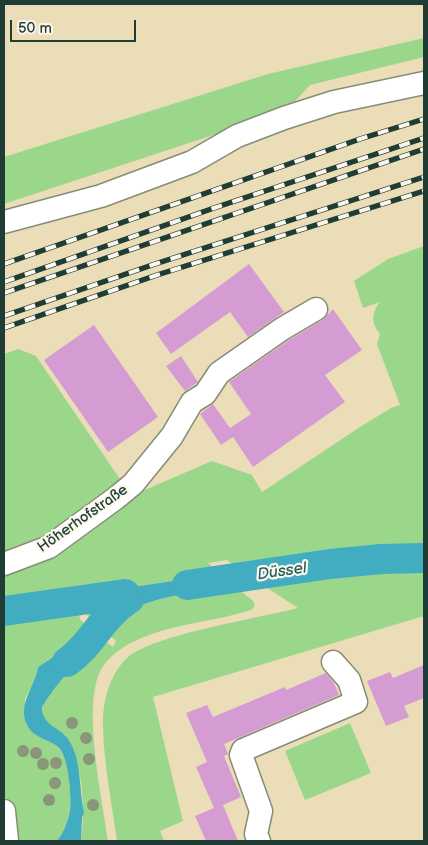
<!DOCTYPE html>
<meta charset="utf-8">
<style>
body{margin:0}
#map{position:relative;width:428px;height:845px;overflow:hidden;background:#ecddb9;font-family:"Balsamiq Sans",sans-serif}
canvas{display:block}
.frame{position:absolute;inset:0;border:5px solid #1f3d34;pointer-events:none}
.scale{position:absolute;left:10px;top:20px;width:126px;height:22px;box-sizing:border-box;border:2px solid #1f3d34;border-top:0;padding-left:6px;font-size:15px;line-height:18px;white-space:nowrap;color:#1f3d34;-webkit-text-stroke:4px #fbf7ec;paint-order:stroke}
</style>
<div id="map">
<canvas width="428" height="845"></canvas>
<div class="frame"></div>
<div class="scale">50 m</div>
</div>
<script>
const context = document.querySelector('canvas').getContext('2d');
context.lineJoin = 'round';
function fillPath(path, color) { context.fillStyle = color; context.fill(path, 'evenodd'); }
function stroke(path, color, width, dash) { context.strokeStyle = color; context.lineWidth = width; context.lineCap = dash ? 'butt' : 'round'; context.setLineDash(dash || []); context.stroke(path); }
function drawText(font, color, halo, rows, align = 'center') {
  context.font = font + ' "Balsamiq Sans",sans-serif'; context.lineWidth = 4.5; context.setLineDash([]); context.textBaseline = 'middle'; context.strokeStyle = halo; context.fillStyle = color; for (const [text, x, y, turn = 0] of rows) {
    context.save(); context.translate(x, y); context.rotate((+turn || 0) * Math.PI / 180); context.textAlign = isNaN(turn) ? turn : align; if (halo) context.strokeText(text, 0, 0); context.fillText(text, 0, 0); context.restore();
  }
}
fillPath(new Path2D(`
 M424 38V57L310 85 286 111 4 204V157L268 74Z
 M424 246V556L404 555 240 570 227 560 208 563 221 574 91 593 84 592 83 586 4 598V354L18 349 36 356 122 482 126 498 212 461 252 475 262 492 360 427 391 408 400 405 377 344 380 334C371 324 371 313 380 302L363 308 354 281 388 259Z
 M395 565H424V616L153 697 183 821 160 831 164 841H117C112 804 104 766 103 728 102 703 109 675 127 658 151 635 260 618 298 608L258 582Z
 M236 587 253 601 255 606 251 610C217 621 178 623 144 637 129 643 113 652 104 665 79 698 103 800 108 841H81C85 811 84 762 65 737 59 730 50 726 44 719L42 707 67 671 100 637 113 647 116 641 104 631C139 593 189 595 236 587Z
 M119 601 93 621 87 615 85 606Z
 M78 607 80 619 88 628 64 650 38 667 35 679 25 699 27 726C37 736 52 740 59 748 68 757 72 797 70 809 68 820 64 832 57 841H10L4 787V617Z
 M350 723 371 773 305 800 285 751Z`), '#9bd78b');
fillPath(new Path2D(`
 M221 574 236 587C189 595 139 593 104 631L93 621 118 601 85 606 84 592 91 593Z
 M76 594 78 607 4 617V606Z
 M88 628 100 637C78 660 59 680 42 707 42 727 62 727 70 742 82 763 79 790 84 812L82 818 81 841H57C64 832 68 821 70 810 72 798 68 754 58 747 49 739 33 738 27 725 17 704 35 687 38 667L64 650Z`), '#42adc1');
stroke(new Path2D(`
 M187 585 330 564 381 559 424 558
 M4 611 125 594
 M67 662C91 646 101 617 129 599`), '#42adc1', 30);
fillPath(new Path2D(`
 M249 264 284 312 248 337 230 312 171 354 156 333Z
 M333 309 362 350 325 375 345 402 253 467 233 437 221 445 200 414 213 404 230 428 251 414 229 382 289 340 323 320Z
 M94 325 158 417 108 452 44 360Z
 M181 356 198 382 185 391 166 366Z
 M424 665V698L404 706 409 717 386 726 367 681 390 672 393 678Z
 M326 673 334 683 339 695 224 744 228 754 224 756 241 797 223 805 238 841H206L195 816 214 808 196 767 207 762 186 713 207 705 213 717 285 687 286 690Z`), '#d49cd3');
const minor = new Path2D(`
 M4 222 101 196 192 162 237 136 284 118 334 102 424 83
 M4 564 49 547 116 498 133 484 172 436 192 402 205 394 219 373 282 329 316 309
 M4 811 7 841
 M259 841 256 834 261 811 241 755 243 750 356 702 349 680 333 662`);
stroke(minor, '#868d76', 25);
stroke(minor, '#fff', 22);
const rail = new Path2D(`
 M4 264 360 139 424 119
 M4 282 214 208 424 138
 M4 293 424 149
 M4 316 155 264 424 177
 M4 328 157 275 424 191`);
stroke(rail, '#1f3d34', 5.5);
stroke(rail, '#fbf7ec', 4, [11]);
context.fillStyle = '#899679';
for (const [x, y] of [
 [72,723],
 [86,738],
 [23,751],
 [36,753],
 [89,759],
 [56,763],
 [43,764],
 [55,783],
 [49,800],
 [93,805]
]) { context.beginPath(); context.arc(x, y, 6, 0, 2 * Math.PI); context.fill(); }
drawText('15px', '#1f3d34', '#fbf7ec', [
 ["Höherhofstraße",83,519,-35]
]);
drawText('italic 16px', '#2a5f5e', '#fbf7ec', [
 ["Düssel",282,572,-8]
]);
</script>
